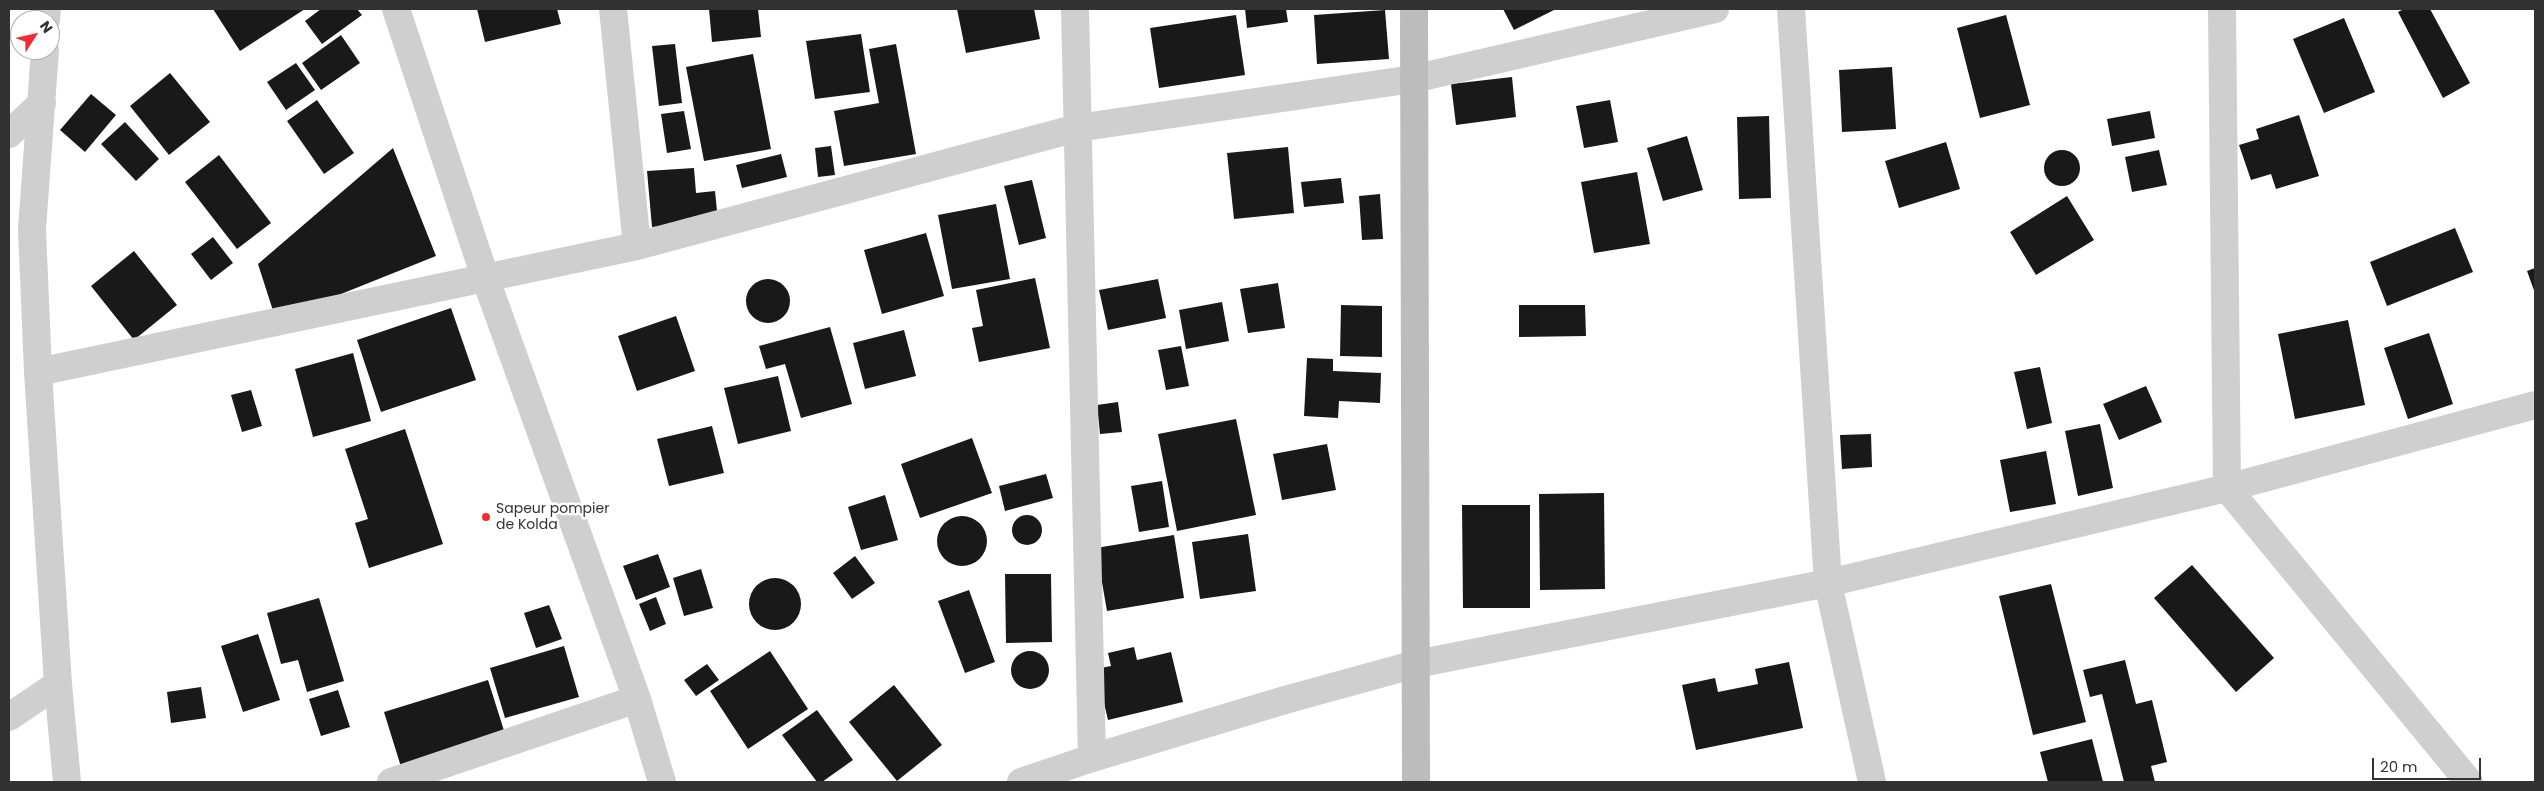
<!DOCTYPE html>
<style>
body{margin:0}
#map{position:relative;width:2544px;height:791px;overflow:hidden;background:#fff;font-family:Poppins,sans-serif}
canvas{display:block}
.frame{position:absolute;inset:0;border:10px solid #323232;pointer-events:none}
.north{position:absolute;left:10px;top:10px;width:50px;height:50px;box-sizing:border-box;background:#fff;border:1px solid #adadad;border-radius:50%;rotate:55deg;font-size:14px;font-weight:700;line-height:20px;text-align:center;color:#323232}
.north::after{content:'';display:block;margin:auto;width:18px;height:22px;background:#f12b31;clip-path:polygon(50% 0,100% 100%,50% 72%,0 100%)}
.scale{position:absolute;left:2372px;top:758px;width:109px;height:22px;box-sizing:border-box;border:2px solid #323232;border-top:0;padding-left:6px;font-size:15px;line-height:18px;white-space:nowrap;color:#323232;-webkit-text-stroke:4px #fff;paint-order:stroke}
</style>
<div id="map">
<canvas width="2544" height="791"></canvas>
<div class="frame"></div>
<div class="north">N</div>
<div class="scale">20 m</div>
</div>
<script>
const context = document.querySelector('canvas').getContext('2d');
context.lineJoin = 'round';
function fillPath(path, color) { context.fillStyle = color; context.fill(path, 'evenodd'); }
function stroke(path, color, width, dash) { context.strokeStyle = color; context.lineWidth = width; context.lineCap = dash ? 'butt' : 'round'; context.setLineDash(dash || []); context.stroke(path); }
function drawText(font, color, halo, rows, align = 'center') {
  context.font = font + ' Poppins,sans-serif'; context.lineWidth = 5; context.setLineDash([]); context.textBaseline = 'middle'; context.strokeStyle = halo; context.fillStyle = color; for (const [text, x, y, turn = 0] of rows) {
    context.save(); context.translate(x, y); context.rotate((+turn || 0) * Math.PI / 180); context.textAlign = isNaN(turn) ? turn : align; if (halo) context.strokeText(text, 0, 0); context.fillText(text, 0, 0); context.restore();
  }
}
fillPath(new Path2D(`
 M213 9H305L240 51Z
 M321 9H357L362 15 322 44 305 21Z
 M477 9H557L561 24 485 42Z
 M709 9H758L761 37 712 42Z
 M957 9H1034L1040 39 966 53Z
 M1245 9H1286L1288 22 1247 28Z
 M1503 9H1556L1514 30Z
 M2404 9H2430L2470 83 2443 98 2398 12Z
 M1385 10 1389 59 1317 64 1314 15Z
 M1236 15 1245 75 1159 88 1150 28Z
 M2006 15 2030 105 1980 118 1957 28Z
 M2344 18 2375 92 2324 113 2293 39Z
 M861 34 870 92 815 99 806 41Z
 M341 35 360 63 321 90 302 63Z
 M675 44 682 103 659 106 652 46Z
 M896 44 916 154 844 166 834 111 879 103 869 49Z
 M753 54 771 149 704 161 686 67Z
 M296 63 315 90 286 110 267 82Z
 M1892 67 1896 129 1842 132 1839 70Z
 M170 73 210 122 169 155 130 106Z
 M1512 77 1516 117 1456 125 1451 84Z
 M91 94 116 115 85 152 60 130Z
 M317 100 354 153 324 174 287 121Z
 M1610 100 1618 142 1584 148 1576 106Z
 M684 111 691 149 667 153 661 114Z
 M2150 111 2155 138 2112 146 2107 119Z
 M2299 115 2319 176 2276 189 2271 174 2251 180 2239 145 2259 139 2256 129Z
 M1769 116 1771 198 1739 199 1737 117Z
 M125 122 159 159 136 181 101 144Z
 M1687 136 1703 190 1663 201 1647 148Z
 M1946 142 1960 189 1899 208 1885 161Z
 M831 146 835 175 818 177 815 148Z
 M1288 147 1294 213 1234 219 1227 153Z
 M393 148 436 256 276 320 258 264Z
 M2044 168a18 18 0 1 1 36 0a18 18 0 1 1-36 0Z
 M2159 150 2167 185 2132 192 2125 157Z
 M781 154 787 177 742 188 736 165Z
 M219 155 271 223 237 249 185 182Z
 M694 168 696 193 715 191 718 221 652 227 647 171Z
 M1637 172 1650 244 1594 253 1581 182Z
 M1341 178 1344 203 1304 207 1301 182Z
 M1032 180 1046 238 1019 245 1004 186Z
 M1380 194 1383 239 1362 240 1359 196Z
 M2067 196 2094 240 2036 275 2010 232Z
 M996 204 1010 279 952 289 938 215Z
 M2455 228 2473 272 2387 306 2370 262Z
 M926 233 944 296 882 314 864 250Z
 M213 237 233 263 211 280 191 254Z
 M134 251 177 305 134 340 91 286Z
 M2535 268V293L2527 271Z
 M1035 278 1050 348 979 362 972 328 983 326 976 290Z
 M1158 279 1166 318 1108 330 1099 290Z
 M746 301a22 22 0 1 1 44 0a22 22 0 1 1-44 0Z
 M1278 283 1285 328 1248 333 1240 289Z
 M1222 302 1229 341 1186 349 1179 310Z
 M1341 305 1382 306V357L1340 356Z
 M1519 305H1585L1586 336 1519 337Z
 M451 308 476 380 381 412 357 340Z
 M676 316 695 371 637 391 618 336Z
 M2348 320 2365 405 2295 419 2278 334Z
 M830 327 852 404 801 418 785 364 766 369 759 346Z
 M904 330 916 376 865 389 853 343Z
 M2429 333 2453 404 2408 419 2384 348Z
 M1181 346 1189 386 1166 390 1158 350Z
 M353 353 371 421 313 437 295 369Z
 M1307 358 1333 359V371L1381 373 1380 403 1339 401 1338 418 1304 416Z
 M2040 367 2052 423 2027 429 2014 372Z
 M778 376 791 431 738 444 724 388Z
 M2146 386 2162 422 2119 440 2103 404Z
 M251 390 262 426 242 432 231 395Z
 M1118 402 1122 432 1100 434 1097 405Z
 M1236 419 1256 515 1177 531 1158 434Z
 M2100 424 2113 488 2078 496 2065 431Z
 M712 426 724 473 669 486 657 439Z
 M405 429 443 544 369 568 355 523 368 519 345 449Z
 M1871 434 1872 467 1842 469 1840 435Z
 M972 438 992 493 920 518 901 464Z
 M1327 444 1336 490 1282 500 1273 454Z
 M2046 451 2056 504 2010 512 2000 460Z
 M1046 474 1053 498 1005 511 999 486Z
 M1162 481 1169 527 1139 532 1131 486Z
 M1604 493 1605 589 1540 590 1539 494Z
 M885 495 898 540 861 550 848 507Z
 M1462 505H1530V608H1463Z
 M1012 530a15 15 0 1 1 30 0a15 15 0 1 1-30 0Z
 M937 541a25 25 0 1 1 50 0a25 25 0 1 1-50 0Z
 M1248 534 1256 591 1200 599 1192 542Z
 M1174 535 1184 598 1107 611 1096 548Z
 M658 554 670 587 636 600 623 566Z
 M855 556 875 583 852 599 833 573Z
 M2192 565 2274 658 2236 692 2154 598Z
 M701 569 713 608 684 616 673 578Z
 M1005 574H1051L1052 642 1006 643Z
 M749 604a26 26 0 1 1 52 0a26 26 0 1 1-52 0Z
 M2051 584 2086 722 2033 735 1999 596Z
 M969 590 995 662 965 673 938 601Z
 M656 597 666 624 650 631 639 604Z
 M319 598 344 681 307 692 298 660 281 664 267 613Z
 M549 605 562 639 536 648 524 613Z
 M258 634 280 700 243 712 221 646Z
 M564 646 579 697 505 718 490 668Z
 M1134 647 1137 660 1171 652 1183 702 1108 720 1096 669 1111 666 1108 653Z
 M770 651 808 709 748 749 710 691Z
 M1011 670a19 19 0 1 1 38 0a19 19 0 1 1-38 0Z
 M2125 660 2136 704 2152 700 2167 762 2151 766 2155 782H2124L2102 694 2090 697 2083 670Z
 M1789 662 1803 728 1696 750 1682 685 1715 678 1718 692 1758 684 1755 669Z
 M707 664 719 680 696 696 684 680Z
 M488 680 506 737 402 770 384 712Z
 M894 685 942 745 897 781 849 722Z
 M201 687 206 718 171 723 167 692Z
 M338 690 350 727 321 736 309 699Z
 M817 710 853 760 822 782H817L782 735Z
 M2092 739 2103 782H2048L2040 752Z`), '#191919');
stroke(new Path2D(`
 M396 9 485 277 637 699 662 782
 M613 9 637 246
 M1075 9 1092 758
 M1791 9 1828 583 1872 782
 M2222 9 2227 488 2469 782
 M46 20 47 9
 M45 50 32 229 38 372 58 684 67 782
 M9 134 42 103
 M38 372 637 246 1077 128 1413 79 1715 9
 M9 717 58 684
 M391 782 637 699
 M1021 782 1092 758 1285 700 1416 664 1828 583 2227 488 2535 405`), '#cfcfcf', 28);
stroke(new Path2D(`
 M1414 9 1416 782`), '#bcbcbc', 28);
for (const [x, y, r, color] of [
 [486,517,5,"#f12b31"]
]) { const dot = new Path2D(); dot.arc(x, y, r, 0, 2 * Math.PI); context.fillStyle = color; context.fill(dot); stroke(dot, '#fff', 2); }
drawText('14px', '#323232', '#fff', [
 ["Sapeur pompier",496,509],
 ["de Kolda",496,525]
], 'left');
</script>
